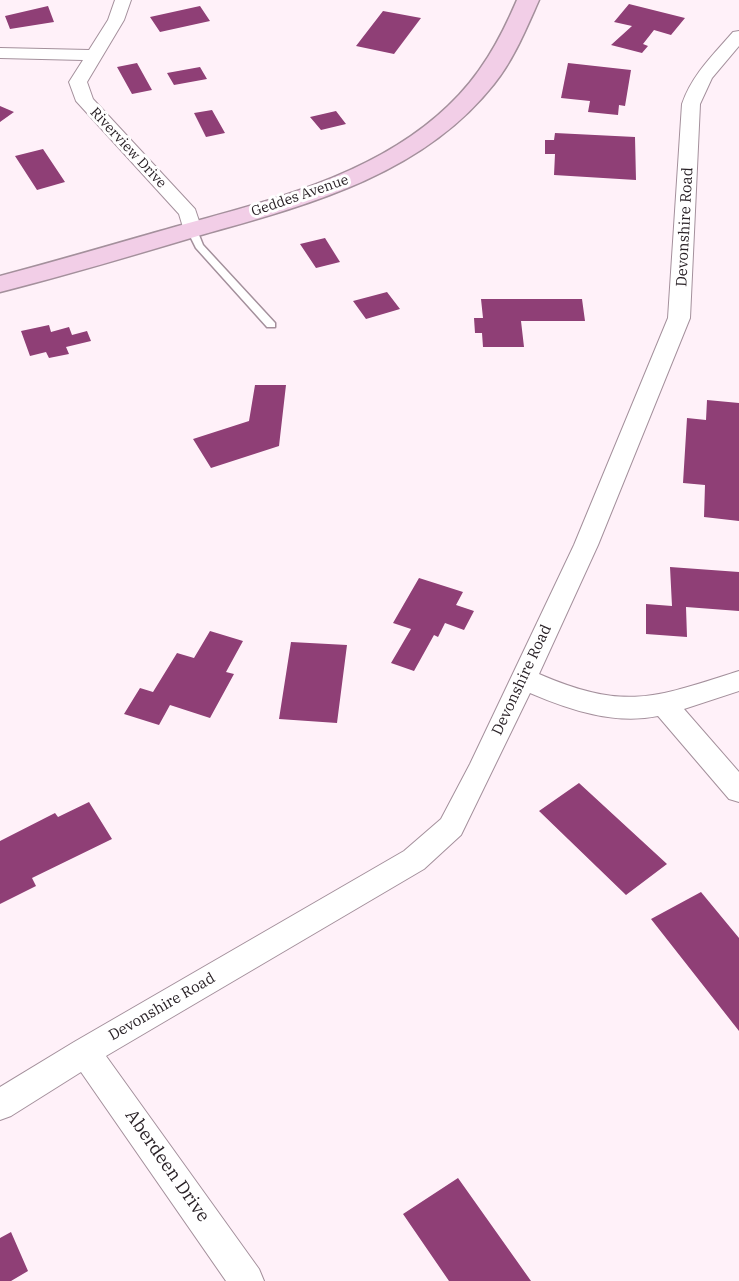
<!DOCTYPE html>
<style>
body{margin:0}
canvas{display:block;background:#fff1f9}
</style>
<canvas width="739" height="1281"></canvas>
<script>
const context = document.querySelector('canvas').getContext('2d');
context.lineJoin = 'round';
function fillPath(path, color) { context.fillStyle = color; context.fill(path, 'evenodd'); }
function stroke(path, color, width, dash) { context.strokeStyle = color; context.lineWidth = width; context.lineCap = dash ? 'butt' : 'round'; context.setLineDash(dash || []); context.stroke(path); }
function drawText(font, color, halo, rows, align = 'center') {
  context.font = font + ' "IBM Plex Serif",serif'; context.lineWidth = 6; context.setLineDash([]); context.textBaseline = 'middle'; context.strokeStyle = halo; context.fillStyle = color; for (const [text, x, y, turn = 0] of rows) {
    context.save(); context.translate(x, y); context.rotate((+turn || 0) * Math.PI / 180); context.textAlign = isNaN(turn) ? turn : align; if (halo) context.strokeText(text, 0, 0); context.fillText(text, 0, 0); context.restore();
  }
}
fillPath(new Path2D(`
 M629 4 685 18 671 35 654 30 643 44 648 46 642 53 611 45 632 26 614 22Z
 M48 6 54 22 10 29 5 16Z
 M200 6 210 21 160 32 150 17Z
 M383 11 421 18 394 54 356 46Z
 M137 63 152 90 132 94 117 67Z
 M568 63 631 70 625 106 619 105 618 115 588 112 590 101 561 98Z
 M200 67 207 79 174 85 167 73Z
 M0 106 14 112 0 122Z
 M212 110 225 133 206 137 194 113Z
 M336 111 346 124 321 130 310 117Z
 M555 133 635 137 636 180 554 175 555 154H545V140H554Z
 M43 149 65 182 37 190 15 156Z
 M325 238 340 262 316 268 300 244Z
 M387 292 400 309 366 319 353 301Z
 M481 299H582L585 321H521L524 347H483L482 333H475L474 318H483Z
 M49 325 51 332 69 327 72 335 87 331 91 341 66 347 69 354 49 358 46 352 30 356 21 331Z
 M255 385H286L279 446 211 468 193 439 249 421Z
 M707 400 739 403V521L704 517 705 485 683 483 687 418 706 420Z
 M670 567 739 572V611L686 607 687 637 646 634V604L672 606Z
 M419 578 463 592 456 605 474 611 464 630 445 623 438 637 434 635 414 671 391 663 411 629 393 623Z
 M210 631 243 641 226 672 234 674 210 718 170 705 159 725 124 714 140 688 153 692 177 653 194 658Z
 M291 642 347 645 337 723 279 719Z
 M579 783 667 864 626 895 539 811Z
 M89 802 112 839 32 878 36 886 0 904V841L55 813 58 817Z
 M701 892 739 938V1031L651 919Z
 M458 1178 531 1281H449L403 1214Z
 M11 1232 28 1271 11 1281H0V1238Z`), '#8f3f76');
const lane = new Path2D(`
 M192 227 197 230 203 245 275 323V327H267L196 248 187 230Z`);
const street = new Path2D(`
 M115 0H131L124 20 87 82 93 99 195 209 202 230 199 234H185L179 214 76 101 69 82 83 60 0 58V48L89 50 108 20Z
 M739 31V46L712 78 700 104 690 318 598 545 539 674C625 711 654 698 739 671V691L684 709 739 772V802L729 799 658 716C614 725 570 710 530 693L461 835 424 869 106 1056 259 1269 264 1281H226L81 1072 11 1116 0 1120V1087L74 1042 404 851 441 819 470 764 574 545 668 318 682 104C692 75 713 55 733 32Z`);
const secondary = new Path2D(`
 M517 0H539C526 29 514 59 494 84 422 175 308 205 201 235 134 255 67 275 0 292V276C57 261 114 244 171 228 267 201 374 177 448 106 480 76 500 40 517 0Z`);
stroke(lane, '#a4909c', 3);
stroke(street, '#a4909c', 2);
stroke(secondary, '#a4909c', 3);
fillPath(lane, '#fff');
fillPath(street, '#fff');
fillPath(secondary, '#f2cee7');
drawText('14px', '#292126', '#fff', [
 ["Riverview Drive",128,148,47],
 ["Geddes Avenue",300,196,-19]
]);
drawText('15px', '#292126', '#fff', [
 ["Devonshire Road",685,227,-87],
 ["Devonshire Road",522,680,-65],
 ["Devonshire Road",162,1007,-30]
]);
drawText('18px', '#292126', '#fff', [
 ["Aberdeen Drive",167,1166,55]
]);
</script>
